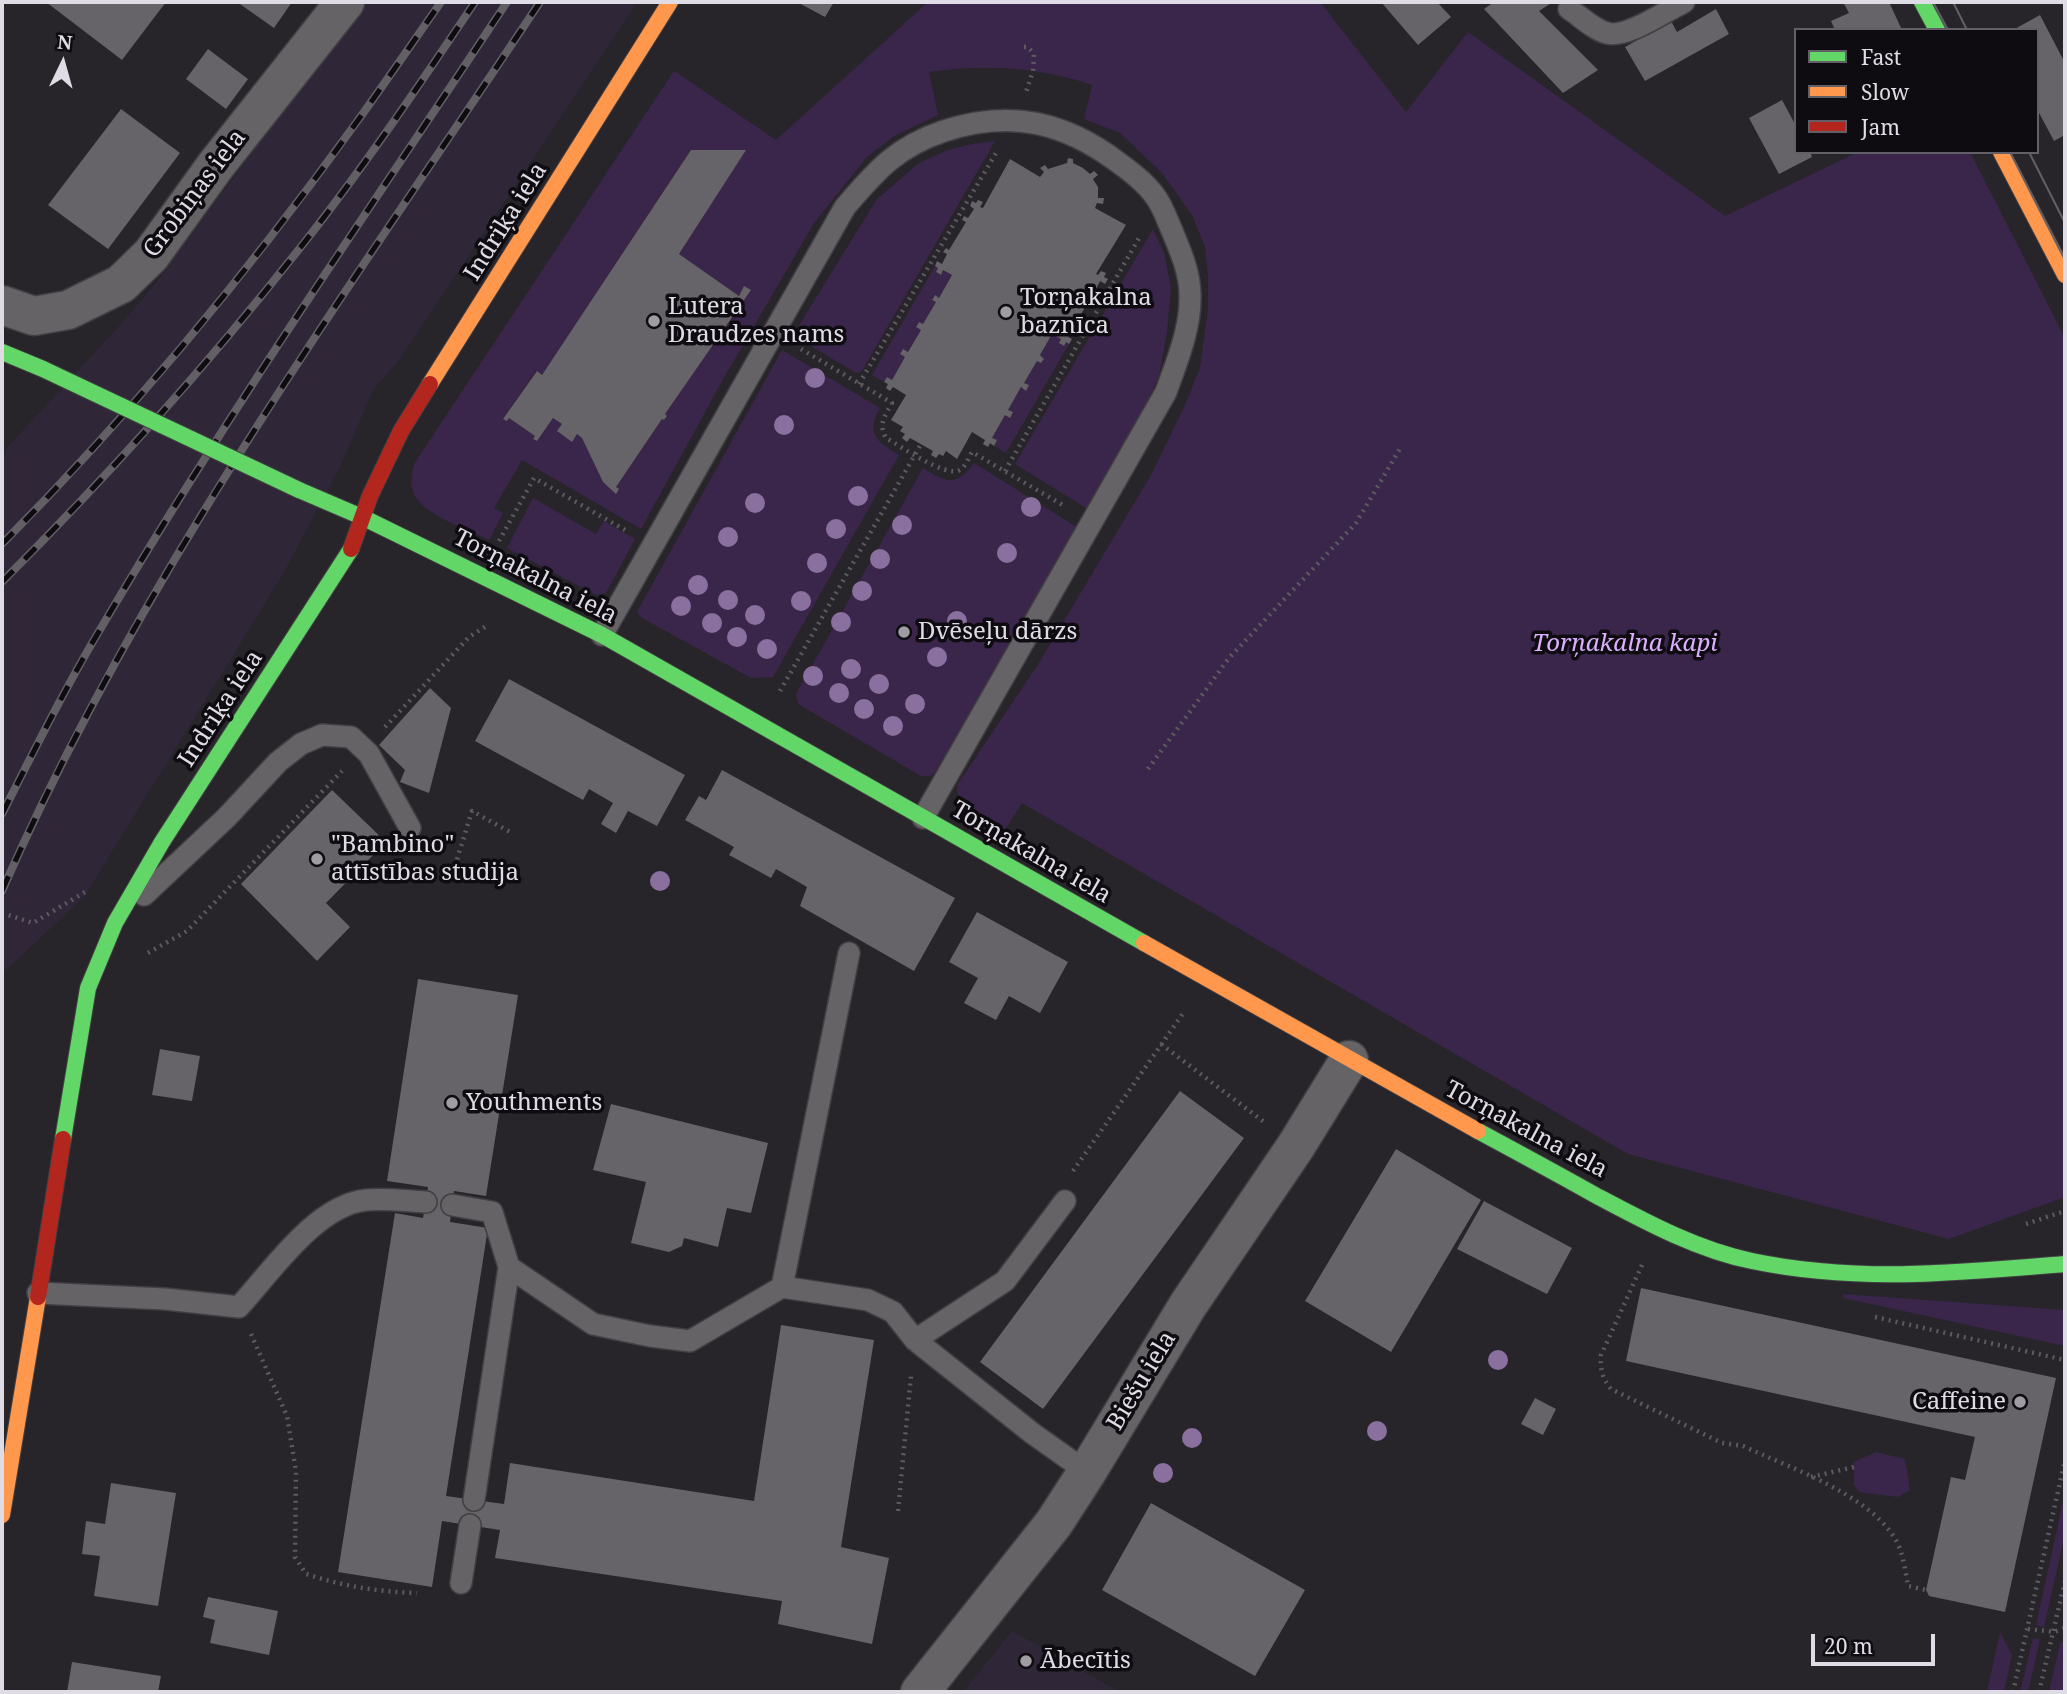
<!DOCTYPE html>
<meta charset="utf-8">
<style>
body{margin:0}
#map{position:relative;width:2067px;height:1694px;overflow:hidden;background:#27242a;font-family:"Noto Serif",serif}
canvas{display:block}
.frame{position:absolute;inset:0;border:4px solid #e0dce5;pointer-events:none}
.legend{position:absolute;left:1794px;top:28px;width:245px;height:126px;box-sizing:border-box;background:#0f0c11;border:2px solid #635f66;margin:0;padding:9px 12px;list-style:none;font-size:21px;color:#e0dce5}
.legend li{display:flex;align-items:center;gap:14px;height:35px}
.legend b{width:35px;border:2px solid #635f66}
.north{position:absolute;left:28px;top:28px;width:70px;height:70px;-webkit-text-stroke:5px #0f0c11;paint-order:stroke;rotate:5deg;font-size:19px;font-weight:700;line-height:28px;text-align:center;color:#e0dce5}
.north::after{content:'';display:block;margin:auto;width:24px;height:32px;background:#e0dce5;clip-path:polygon(50% 0,100% 100%,50% 72%,0 100%)}
.scale{position:absolute;left:1811px;top:1634px;width:124px;height:32px;box-sizing:border-box;border:4px solid #e0dce5;border-top:0;padding-left:9px;font-size:21px;line-height:24px;white-space:nowrap;color:#e0dce5;-webkit-text-stroke:5px #0f0c11;paint-order:stroke}
</style>
<div id="map">
<canvas width="2067" height="1694"></canvas>
<div class="frame"></div>
<ul class="legend">
<li><b style="height:9px;background:#63d668"></b>Fast</li>
<li><b style="height:9px;background:#ff974d"></b>Slow</li>
<li><b style="height:9px;background:#b3261e"></b>Jam</li>
</ul>
<div class="north">N</div>
<div class="scale">20 m</div>
</div>
<script>
const context = document.querySelector('canvas').getContext('2d');
context.lineJoin = 'round';
function fillPath(path, color) { context.fillStyle = color; context.fill(path, 'evenodd'); }
function stroke(path, color, width, dash) { context.strokeStyle = color; context.lineWidth = width; context.lineCap = dash ? 'butt' : 'round'; context.setLineDash(dash || []); context.stroke(path); }
function drawText(font, color, halo, rows, align = 'center') {
  context.font = font + ' "Noto Serif",serif'; context.lineWidth = 7; context.setLineDash([]); context.textBaseline = 'middle'; context.strokeStyle = halo; context.fillStyle = color; for (const [text, x, y, turn = 0] of rows) {
    context.save(); context.translate(x, y); context.rotate((+turn || 0) * Math.PI / 180); context.textAlign = isNaN(turn) ? turn : align; if (halo) context.strokeText(text, 0, 0); context.fillText(text, 0, 0); context.restore();
  }
}
fillPath(new Path2D(`
 M364 2H637L400 359 373 390 341 465 282 576 84 897 2 974V453L120 325 154 285Z
 M1012 1631 1120 1692H967L965 1690Z`), '#2f2637');
fillPath(new Path2D(`
 M928 2H1320L1406 112 1468 32 1725 216 1858 152H1970L2065 338V1197L1949 1239 1628 1154 1022 803 1005 830C988 819 955 809 957 785L1037 666 1151 475 1185 405 1200 368 1208 309V275L1205 247 1192 215 1162 173 1120 133 1084 119 1092 85C1040 67 983 64 929 72L938 115 894 136 867 157 814 223 721 383 641 529 522 460 494 508 503 513 489 540C469 530 418 513 413 491 410 482 412 472 414 464L674 71 776 140ZM691 150H745L679 254 739 296 744 287 750 291 713 347 710 346 665 414 667 417 664 420 662 419 616 487 615 493 603 482 582 438 577 434 572 441 558 432 562 424 553 418 537 441 533 439 535 436 509 418 507 421 503 419 536 371 542 375Z
 M995 141 862 371 856 373 793 335 877 199 919 163 948 150 972 144Z
 M1153 229 1164 253 1171 288 1167 332 1159 376 1135 428 1091 511 1015 464Z
 M935 266 938 268 936 273 941 275 943 270 952 275 939 298 934 295 932 300 936 302 923 324 919 322 916 326 921 330 908 352 903 349 900 354 905 357 892 380 887 377 884 382 872 375Z
 M1052 334 1061 339 1059 343 1063 346 1066 342 1069 344 1006 453 994 446 997 441 992 438 1005 415 1009 418 1012 413 1008 410 1021 387 1026 390 1028 385 1024 383 1037 361 1041 363 1044 359 1040 355Z
 M782 350 880 408C865 433 877 442 899 455L773 677 751 678 642 618 637 612Z
 M974 463 1080 529 935 772 931 776H921L798 704 796 694 923 468C946 483 956 487 974 463Z
 M533 498 596 534 604 521 635 539 606 593 596 595 507 548Z
 M1843 1294 2065 1310V1346L1843 1298Z
 M1876 1452 1905 1459 1910 1490 1898 1497 1859 1492 1854 1485V1462Z
 M2065 1492V1534L2044 1627 2036 1625Z
 M2000 1632 2012 1655 2004 1692H1987Z
 M2033 1638 2040 1639 2028 1692H2020Z
 M2065 1641V1692H2049L2060 1643Z`), '#3a264b');
fillPath(new Path2D(`
 M46 2H166L122 60Z
 M237 2H292L274 28Z
 M797 2H834L825 17Z
 M1381 2H1437L1451 17 1418 45Z
 M1494 2H1553L1539 11 1598 70 1563 93 1484 9Z
 M1843 2H1889L1902 30H1835L1831 21 1849 13Z
 M1716 9 1729 34 1645 81 1625 47 1671 21 1677 32Z
 M2040 15 2065 63V135L2054 141 2037 109V30H2013Z
 M208 49 248 79 226 109 186 79Z
 M1782 100 1796 126V152H1810L1812 157 1779 174 1749 118Z
 M121 109 180 153 108 249 48 205Z
 M691 150H746L679 254 739 296 744 286 751 290 665 414 667 416 664 420 662 419 616 487 619 489 616 494 603 482 582 438 577 434 572 442 557 431 562 424 553 418 537 441 533 439 535 436 509 418 507 421 503 419 537 371 542 375Z
 M1068 158 1073 159V163L1083 168 1090 174 1094 171 1098 175 1093 179 1098 187V198H1104L1103 204 1097 203 1095 208 1126 225 1096 274 1098 275 1101 271 1106 273 1104 277 1108 279 1105 284 1100 281 1095 291 1098 294 1096 298 1092 295 1076 323 1080 325 1078 329 1074 327 1068 337 1072 339 1069 344 1066 342 1064 346 1059 343 1061 339 1052 334 1040 355 1044 359 1041 363 1037 361 1024 383 1029 385 1026 391 1021 387 1008 410 1013 412 1010 418 1005 415 992 438 997 440 994 446 990 443 988 447 983 444 985 440 972 432 957 459 946 451 943 456 939 454 936 458 931 455 933 451 910 438 907 442 902 438 905 434 900 431 903 427 891 420 906 395 893 387 890 391 886 388 888 384 884 382 887 377 892 380 905 357 900 354 903 349 908 352 921 330 916 327 919 322 923 324 936 302 932 300 935 295 939 298 952 275 943 270 941 275 936 272 938 268 935 266 937 261 942 264 947 254 943 252 946 248 949 250 966 222 962 220 964 216 968 218 974 209 970 206 972 201 976 203 978 200 983 202 980 207 983 208 1010 159 1040 177 1044 172 1040 168 1045 165 1048 169 1067 163Z
 M509 679 685 775 657 826 628 811 616 833 601 824 613 803 589 789 583 800 475 741Z
 M430 688 451 708 429 793 400 782 405 770 379 745Z
 M722 770 955 898 914 971 800 906 807 887 776 869 771 878 729 855 734 847 685 820 699 796 706 800Z
 M332 790 386 842 326 903 350 927 317 961 241 884Z
 M977 912 1068 962 1040 1013 1009 996 996 1020 964 1003 978 978 949 962Z
 M418 979 518 995 486 1196 454 1191 450 1222 488 1228 446 1496 504 1504 510 1463 754 1501 781 1325 874 1340 841 1547 889 1558 872 1644 778 1624 782 1601 495 1558 500 1530 442 1521 432 1587 338 1572 395 1213 423 1218 428 1187 387 1181Z
 M160 1049 200 1056 192 1101 152 1095Z
 M1180 1091 1244 1138 1043 1409 980 1362Z
 M611 1104 768 1143 751 1213 727 1208 718 1247 684 1238 682 1246 669 1252 631 1243 646 1182 593 1170Z
 M1396 1149 1481 1200 1391 1352 1305 1301Z
 M1484 1201 1572 1248 1547 1294 1457 1249Z
 M1641 1288 2056 1378 2005 1612 1929 1596 1926 1590 1951 1477 1965 1480 1975 1437 1626 1361Z
 M1535 1398 1556 1409 1543 1435 1521 1424Z
 M111 1483 176 1493 158 1606 94 1596 100 1556 82 1554 86 1521 105 1524Z
 M1151 1503 1305 1590 1255 1676 1102 1590Z
 M208 1597 278 1611 269 1655 210 1643 215 1620 203 1617Z
 M72 1662 161 1676 158 1692H67Z`), '#666369');
const lane = new Path2D(`
 M1569 9C1580 16 1594 30 1607 33 1626 39 1666 11 1684 2
 M602 635 845 207C876 171 896 147 944 131 1010 109 1065 122 1119 163 1134 174 1151 187 1160 204 1165 213 1169 224 1173 233 1181 253 1190 273 1190 295 1191 328 1177 361 1166 392L923 818
 M144 895 227 817 278 762 301 744 322 735 351 737 369 754 410 828
 M452 1205 492 1212 509 1267 593 1324 650 1336 690 1341 782 1287 868 1300 893 1312 915 1340 1032 1433 1087 1472
 M782 1287 849 953
 M38 1293 165 1299 239 1307C271 1272 316 1205 366 1200 385 1198 406 1201 426 1202
 M915 1340 1005 1281 1065 1201
 M474 1500 509 1267
 M461 1583 470 1525`);
const street = new Path2D(`
 M2 305 34 316 68 310 121 284 151 255 216 165 345 2
 M920 1692 1054 1523 1087 1472 1188 1305 1296 1146 1349 1060`);
const fast = new Path2D(`
 M1922 2 1937 30
 M2 352 43 369
 M299 490 362 517 602 635 1144 943
 M1478 1131C1517 1152 1556 1173 1595 1195 1644 1221 1697 1250 1752 1261 1857 1283 1959 1273 2065 1264
 M63 1139 88 988 115 923 162 842 351 549`);
const slow = new Path2D(`
 M2001 152 2065 275
 M430 384 670 2
 M1144 943 1478 1131
 M2 1515 38 1297`);
const jam = new Path2D(`
 M351 549 370 496 401 431 430 384
 M38 1297 63 1139`);
stroke(lane, '#413f43', 24);
stroke(street, '#413f43', 41);
stroke(fast, '#413f43', 18);
stroke(slow, '#413f43', 18);
stroke(jam, '#413f43', 18);
stroke(new Path2D(`
 M1024 47H1028L1034 54 1033 71 1026 92
 M801 349 892 403C885 416 878 424 886 438 901 446 945 478 960 470 966 466 969 457 972 452L1066 507
 M859 384 996 153
 M1005 471 1139 238
 M499 541 534 478 625 530
 M780 691 921 444
 M385 727 469 637 488 625
 M1148 769 1229 658 1356 523 1401 447
 M455 866 472 811 512 833
 M2 913 33 923 85 892
 M148 953 187 931 342 771
 M1161 1044 1264 1122
 M1073 1171 1184 1012
 M2026 1224 2065 1211
 M1642 1265 1601 1355C1600 1369 1602 1378 1611 1389L1722 1443 1743 1446C1790 1468 1881 1498 1900 1549 1904 1561 1906 1574 1908 1586L1926 1590
 M1875 1317 2065 1360
 M251 1334 287 1416 296 1471 295 1557 306 1574C343 1586 378 1592 417 1593
 M1811 1477 1854 1467
 M898 1511 911 1376
 M2028 1629 2054 1632 2065 1628
 M2013 1692 2065 1460
 M2039 1692 2065 1581`), '#5d5b5f', 4.5, [2, 5]);
stroke(lane, '#656366', 21);
stroke(street, '#656366', 38);
stroke(fast, '#63d668', 16);
stroke(slow, '#ff974d', 16);
stroke(jam, '#b3261e', 16);
stroke(new Path2D(`
 M1933 2 1948 30
 M1953 2 1967 30
 M2010 152 2065 260
 M2029 152 2065 223`), '#626065', 2);
const rail = new Path2D(`
 M2 544C131 414 249 271 356 123 385 83 413 42 441 2
 M2 582C106 478 204 369 296 253 360 173 418 87 475 2
 M2 814C34 751 65 688 101 628 227 413 370 209 507 2
 M2 891C141 572 349 290 540 2`);
stroke(rail, '#626065', 8);
stroke(rail, '#0f0c11', 5, [16]);
const fastBridge = new Path2D(`
 M43 369 299 490`);
stroke(fastBridge, '#413f43', 18, []);
stroke(fastBridge, '#63d668', 16);
context.fillStyle = '#89709f';
for (const [x, y] of [
 [815,378],
 [784,425],
 [858,496],
 [755,503],
 [1031,507],
 [902,525],
 [836,529],
 [728,537],
 [1007,553],
 [880,559],
 [817,563],
 [698,585],
 [862,591],
 [728,600],
 [801,601],
 [681,606],
 [755,615],
 [957,621],
 [841,622],
 [712,623],
 [737,637],
 [767,649],
 [937,657],
 [851,669],
 [813,676],
 [879,684],
 [839,693],
 [915,704],
 [864,709],
 [893,726],
 [660,881],
 [1498,1360],
 [1377,1431],
 [1192,1438],
 [1163,1473]
]) { context.beginPath(); context.arc(x, y, 10, 0, 2 * Math.PI); context.fill(); }
for (const [x, y, r, color] of [
 [1006,312,7,"#9f9ca4"],
 [654,321,7,"#9f9ca4"],
 [904,632,7,"#9f9ca4"],
 [317,859,7,"#9f9ca4"],
 [452,1103,7,"#9f9ca4"],
 [2020,1402,7,"#9f9ca4"],
 [1026,1661,7,"#9f9ca4"]
]) { const dot = new Path2D(); dot.arc(x, y, r, 0, 2 * Math.PI); context.fillStyle = color; context.fill(dot); stroke(dot, '#0f0c11', 2.5); }
drawText('24px', '#e0dce5', '#0f0c11', [
 ["Grobiņas iela",195,194,-53],
 ["Indriķa iela",506,222,-58],
 ["Torņakalna iela",535,577,27],
 ["Indriķa iela",221,709,-57],
 ["Torņakalna iela",1031,853,30],
 ["Torņakalna iela",1526,1130,28],
 ["Biešu iela",1142,1381,-59]
]);
drawText('24px', '#e0dce5', '#0f0c11', [
 ["Torņakalna",1020,298],
 ["baznīca",1020,326],
 ["Lutera",668,307],
 ["Draudzes nams",668,335],
 ["Dvēseļu dārzs",918,632],
 ["\"Bambino\"",331,845],
 ["attīstības studija",331,873],
 ["Youthments",466,1103],
 ["Caffeine",2006,1402,"right"],
 ["Ābecītis",1040,1661]
], 'left');
drawText('italic 24px', '#d9affe', '#0f0c11', [
 ["Torņakalna kapi",1625,644]
]);
</script>
